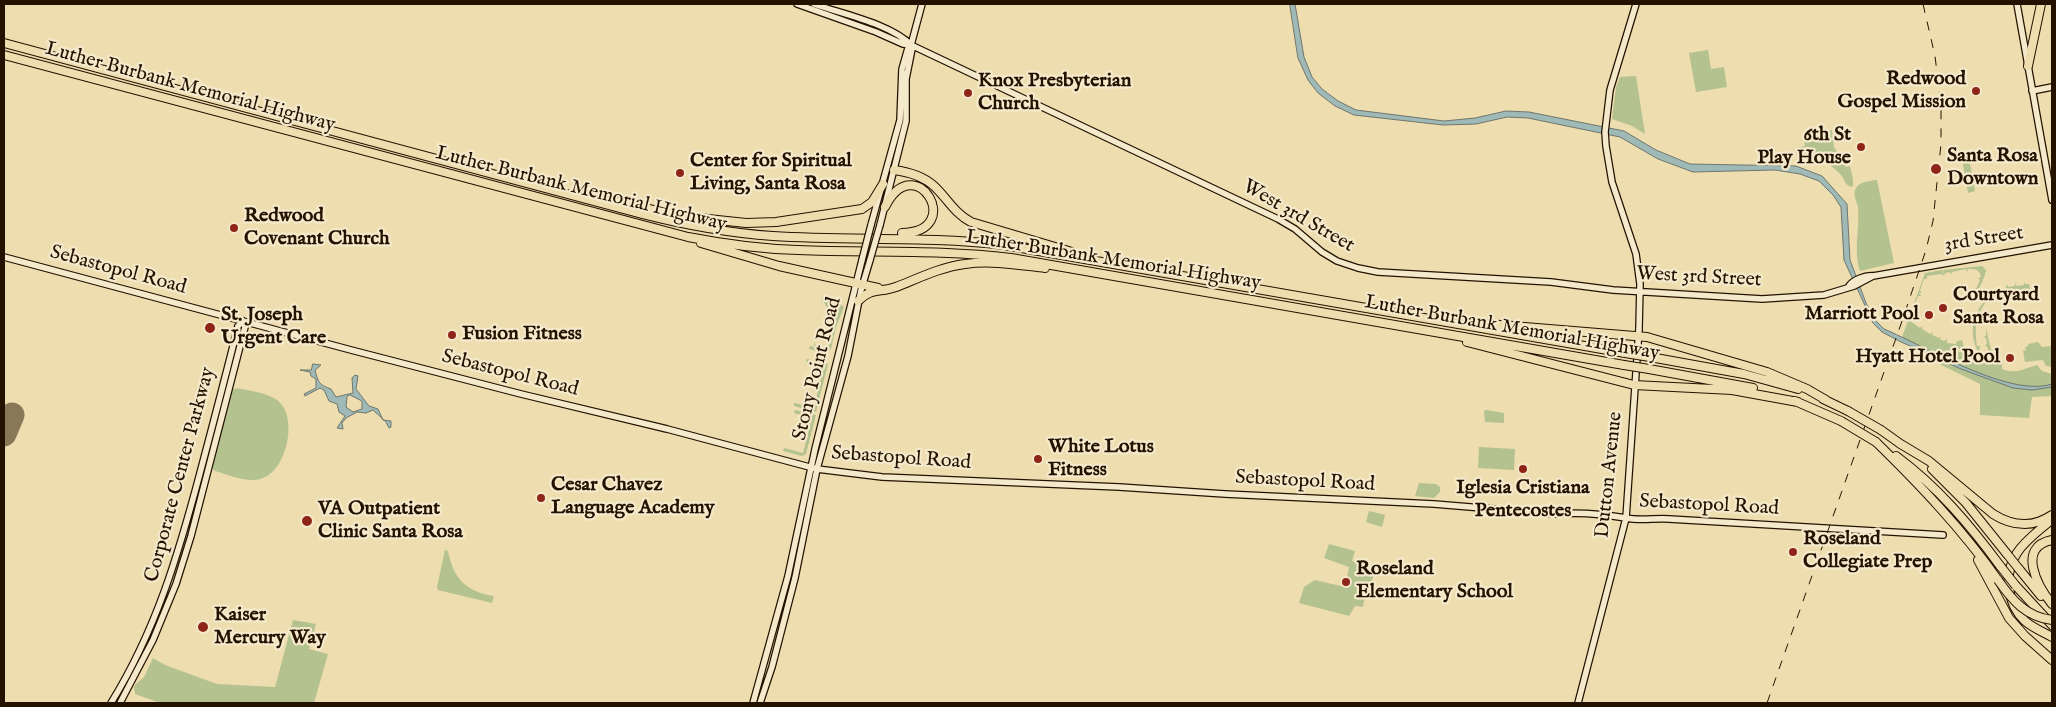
<!DOCTYPE html>
<style>
body{margin:0}
#map{position:relative;width:2056px;height:707px;overflow:hidden;background:#eeddaf;font-family:"IM FELL English",serif}
canvas{display:block}
.frame{position:absolute;inset:0;border:5px solid #241200;pointer-events:none}
</style>
<div id="map">
<canvas width="2056" height="707"></canvas>
<div class="frame"></div>
</div>
<script>
const context = document.querySelector('canvas').getContext('2d');
context.lineJoin = 'round';
function fillPath(path, color) { context.fillStyle = color; context.fill(path, 'evenodd'); }
function stroke(path, color, width, dash) { context.strokeStyle = color; context.lineWidth = width; context.lineCap = dash ? 'butt' : 'round'; context.setLineDash(dash || []); context.stroke(path); }
function drawText(font, color, halo, rows, align = 'center') {
  context.font = font + ' "IM FELL English",serif'; context.lineWidth = 4.5; context.setLineDash([]); context.textBaseline = 'middle'; context.strokeStyle = halo; context.fillStyle = color; for (const [text, x, y, turn = 0] of rows) {
    context.save(); context.translate(x, y); context.rotate((+turn || 0) * Math.PI / 180); context.textAlign = isNaN(turn) ? turn : align; if (halo) context.strokeText(text, 0, 0); context.fillText(text, 0, 0); context.restore();
  }
}
fillPath(new Path2D(`
 M1708 50 1711 69 1724 67 1727 87 1696 92 1689 53Z
 M1636 76 1645 134 1632 126 1612 119 1616 87 1620 77Z
 M1832 130 1834 147 1846 167 1850 166 1853 179V186L1851 187C1844 184 1845 180 1841 175 1831 163 1812 154 1796 153V148L1805 146 1804 135Z
 M1969 158 1975 191 1968 193 1962 159Z
 M1877 180 1894 263 1860 271C1853 250 1860 228 1858 207 1857 201 1852 195 1856 188 1860 181 1870 181 1877 180Z
 M1982 266 1986 270C1984 280 1978 294 1968 298L1967 296H1970L1975 290 1973 288 1976 289 1980 280 1978 278 1981 277C1979 269 1976 269 1968 269L1967 272 1966 269 1952 272 1951 275 1950 272 1945 273 1944 276 1943 270Z
 M1942 270 1944 276 1941 274 1927 276V279H1924L1920 291 1922 293H1919L1921 296H1918L1915 304 1918 306 1915 305 1910 321 1920 328 1922 326V329L1930 334 1933 332 1932 335 1939 338 1941 336 1940 339 1944 341 1947 339V343L1956 344 1957 341 1962 340 1964 348 1955 350 1960 352 1964 350 1965 354 1974 358 1976 353 1985 361C1966 341 1970 311 1992 294L1994 297 1992 299 1989 298C1976 314 1974 326 1977 346H1980L1979 352 1983 355 1988 352V348L1985 345 1987 344 1986 338 1983 337 1986 336V328L1991 350 2000 349 2001 355 1996 356V359H1990L1986 362 1996 360 1997 364 2002 363V369C2017 375 2024 368 2037 365L2042 371 2052 374V396L2032 397 2029 418 1980 415V384L1925 357 1901 340 1925 273Z
 M2024 282 2025 284H2029L2030 289 2035 291V293L2006 297 2005 291 2007 284 2008 287 2015 286V283L2017 286 2024 285Z
 M823 296 833 298 844 307 836 327 831 349 827 353 809 349 810 346 814 347V342L817 348 824 350 829 346 835 321 822 299Z
 M2038 342 2042 347 2052 346V367L2046 366 2043 360 2025 362 2023 351 2026 350 2025 347 2028 346V344Z
 M807 359 828 364 816 412 794 406V403L814 407 824 366 806 362Z
 M237 388C249 391 266 392 277 400 299 416 287 470 263 478 248 484 230 475 215 471L212 468 229 403 231 390Z
 M795 410 816 415 806 454 802 456 783 451 784 448 803 453 812 418 794 413Z
 M1486 410 1504 413V423L1485 422 1484 411Z
 M1479 447 1515 449 1514 470 1478 468Z
 M1419 483 1436 484 1440 487V492L1434 498 1415 496Z
 M1369 511 1385 515 1382 527 1366 522Z
 M1329 544 1355 551 1352 561 1375 568 1369 595 1365 596 1363 607 1355 606 1349 616 1299 603 1304 587 1315 580 1345 587 1349 567 1324 558Z
 M445 550 448 551C453 578 466 592 494 596L492 603 438 590 437 587Z
 M293 620 316 624 309 649 328 654 314 703H160L135 694 134 686 144 677 153 658 165 665 217 684 275 687Z`), '#b3c28f');
const water = new Path2D(`
 M1290 4H1295L1304 57 1312 77 1322 89 1338 101 1356 110 1444 121 1475 118 1506 111 1529 112 1624 131 1656 150 1690 164 1796 166 1822 176 1847 204 1850 260 1866 303 1876 321 1884 329C1925 346 2009 398 2052 384V387L2032 390 2013 388 1961 369 1899 341 1882 332 1873 323 1844 260 1841 207 1833 195 1819 181 1800 174 1775 170 1693 172 1658 159 1620 137 1528 118 1507 117 1476 124 1443 125 1354 115 1335 106 1318 93 1308 80 1298 58Z
 M313 364 321 365 315 370C318 382 319 385 331 389L336 397 353 393 352 378 355 375 358 376 356 389 369 406 378 409 383 420 391 421V427L389 428 386 422 373 410 366 413 357 412 346 418 342 423 343 429 337 428 345 416 339 412 337 404 329 401 324 390 320 388 305 396 304 394 316 388V379L311 376 310 372 300 370H311ZM350 395 362 401V409L353 412 346 407 347 397Z`);
fillPath(water, '#9fb9b6');
stroke(water, '#6e766d', 1);
stroke(new Path2D(`
 M4 434 12 415`), '#897858', 25);
const secondary = new Path2D(`
 M797 4 876 32 903 44 911 45
 M814 4C842 14 891 24 911 45L1278 219 1295 229 1322 252 1337 261 1358 268 1378 272 1551 282 1613 290 1762 299 1824 295 1854 286 1873 276
 M2017 4 2052 200
 M2032 91 2052 87
 M871 225 900 120 902 69 908 48 911 45
 M880 225 906 121V79L912 49 911 45 922 4
 M4 257 351 350 521 394 667 429 817 469 882 477 1119 487 1225 494 1434 504 1555 514C1578 512 1603 514 1626 518 1640 521 1655 518 1669 519L1943 535
 M1849 286C1853 280 1865 275 1873 276L2052 245
 M111 703C156 630 178 556 200 473 213 424 226 375 238 326L243 321
 M120 703 153 640 176 584 191 536 245 327 243 321
 M753 703 788 576 815 449 862 260
 M760 703 772 667 795 578 817 469 848 356 861 290 870 260
 M1578 703 1626 518 1639 329 1640 284 1636 254 1612 182 1606 146 1605 132 1610 90 1636 4`);
const highway = new Path2D(`
 M4 43 642 214C685 225 728 233 773 236 850 241 927 236 1004 245L1625 353
 M4 55 688 237C724 244 761 249 798 250 869 253 940 249 1011 258L1624 365
 M2028 66 2041 4
 M894 170C909 172 923 176 934 186 947 198 954 213 971 222L1072 252
 M613 201 680 216 746 223 776 222 862 209 872 202 883 184
 M885 207C915 146 967 232 902 233
 M701 243 779 266 878 288
 M858 301C872 287 880 293 896 287 919 278 941 267 965 264 991 260 1019 265 1045 268
 M1488 324 1647 337 1767 372 1807 389 1826 400
 M1467 342 1634 385 1732 390 1798 402
 M1650 357 1744 374 1798 389
 M1649 369 1753 388
 M1823 399 1848 411
 M1795 401 1841 421
 M1881 430 1902 445
 M1876 442C1920 485 1962 529 1998 580
 M1899 443 1929 461 1993 514C2012 526 2033 528 2052 515
 M1896 456C1938 487 1970 525 2001 567
 M1932 469 1966 503 2007 554
 M2051 520C2040 530 2025 540 2017 553 2003 574 2007 604 2025 621 2033 628 2043 632 2052 637
 M2052 540C2016 547 2038 587 2052 604
 M1978 560 2009 618 2025 636 2052 660
 M2019 569 2041 596
 M2016 586 2052 625`);
stroke(secondary, '#241200', 8);
stroke(highway, '#241200', 10);
stroke(secondary, '#f4e9cb', 5.5);
stroke(highway, '#eeddaf', 8);
stroke(new Path2D(`
 M1767 703 1901 324 1926 250 1933 221 1941 144V106L1935 56 1923 4`), '#241200', 1, [9, 9]);
const secondaryBridge = new Path2D(`
 M862 260 871 225
 M870 260 880 225`);
const highwayBridge = new Path2D(`
 M1625 353 1650 357
 M1624 365 1649 369
 M1848 411 1881 430
 M1841 421 1876 442
 M2007 554 2019 569
 M2001 567 2016 586
 M1998 580C2012 600 2026 617 2052 620`);
stroke(secondaryBridge, '#241200', 8, []);
stroke(highwayBridge, '#241200', 10, []);
stroke(secondaryBridge, '#f4e9cb', 5.5);
stroke(highwayBridge, '#eeddaf', 8);
for (const [x, y, r, color] of [
 [1976,91,5,"#8f2418"],
 [968,93,5,"#8f2418"],
 [1861,147,5,"#8f2418"],
 [1936,169,6,"#8f2418"],
 [680,173,5,"#8f2418"],
 [234,228,5,"#8f2418"],
 [1943,308,5,"#8f2418"],
 [1929,315,5,"#8f2418"],
 [210,328,6,"#8f2418"],
 [452,335,5,"#8f2418"],
 [2010,358,5,"#8f2418"],
 [1038,459,5,"#8f2418"],
 [1523,469,5,"#8f2418"],
 [541,498,5,"#8f2418"],
 [307,521,6,"#8f2418"],
 [1793,552,5,"#8f2418"],
 [1346,582,5,"#8f2418"],
 [203,627,6,"#8f2418"]
]) { const dot = new Path2D(); dot.arc(x, y, r, 0, 2 * Math.PI); context.fillStyle = color; context.fill(dot); stroke(dot, '#f4e9cb', 2); }
drawText('bold 20px', '#241200', '#f4e9cb', [
 ["Redwood",1966,80,"right"],
 ["Gospel Mission",1966,103,"right"],
 ["Knox Presbyterian",978,82],
 ["Church",978,105],
 ["6th St",1851,136,"right"],
 ["Play House",1851,159,"right"],
 ["Santa Rosa",1947,157],
 ["Downtown",1947,180],
 ["Center for Spiritual",690,162],
 ["Living, Santa Rosa",690,185],
 ["Redwood",244,217],
 ["Covenant Church",244,240],
 ["Courtyard",1953,296],
 ["Santa Rosa",1953,319],
 ["Marriott Pool",1919,315,"right"],
 ["St. Joseph",221,316],
 ["Urgent Care",221,339],
 ["Fusion Fitness",462,335],
 ["Hyatt Hotel Pool",2000,358,"right"],
 ["White Lotus",1048,448],
 ["Fitness",1048,471],
 ["Cesar Chavez",551,486],
 ["Language Academy",551,509],
 ["Iglesia Cristiana",1523,489,"center"],
 ["Pentecostes",1523,512,"center"],
 ["VA Outpatient",318,510],
 ["Clinic Santa Rosa",318,533],
 ["Roseland",1803,540],
 ["Collegiate Prep",1803,563],
 ["Roseland",1356,570],
 ["Elementary School",1356,593],
 ["Kaiser",214,616],
 ["Mercury Way",214,639]
], 'left');
drawText('20px', '#241200', '#f4e9cb', [
 ["Luther Burbank Memorial Highway",190,88,15],
 ["Luther Burbank Memorial Highway",581,190,14],
 ["West 3rd Street",1298,217,30],
 ["3rd Street",1984,240,-9],
 ["Luther Burbank Memorial Highway",1113,261,9],
 ["Sebastopol Road",118,271,15],
 ["West 3rd Street",1699,278,3],
 ["Luther Burbank Memorial Highway",1512,329,10],
 ["Stony Point Road",818,369,-76],
 ["Sebastopol Road",510,374,14],
 ["Sebastopol Road",901,459,4],
 ["Corporate Center Parkway",181,475,-75],
 ["Dutton Avenue",1610,475,-84],
 ["Sebastopol Road",1305,482,3],
 ["Sebastopol Road",1709,506,3]
]);
</script>
